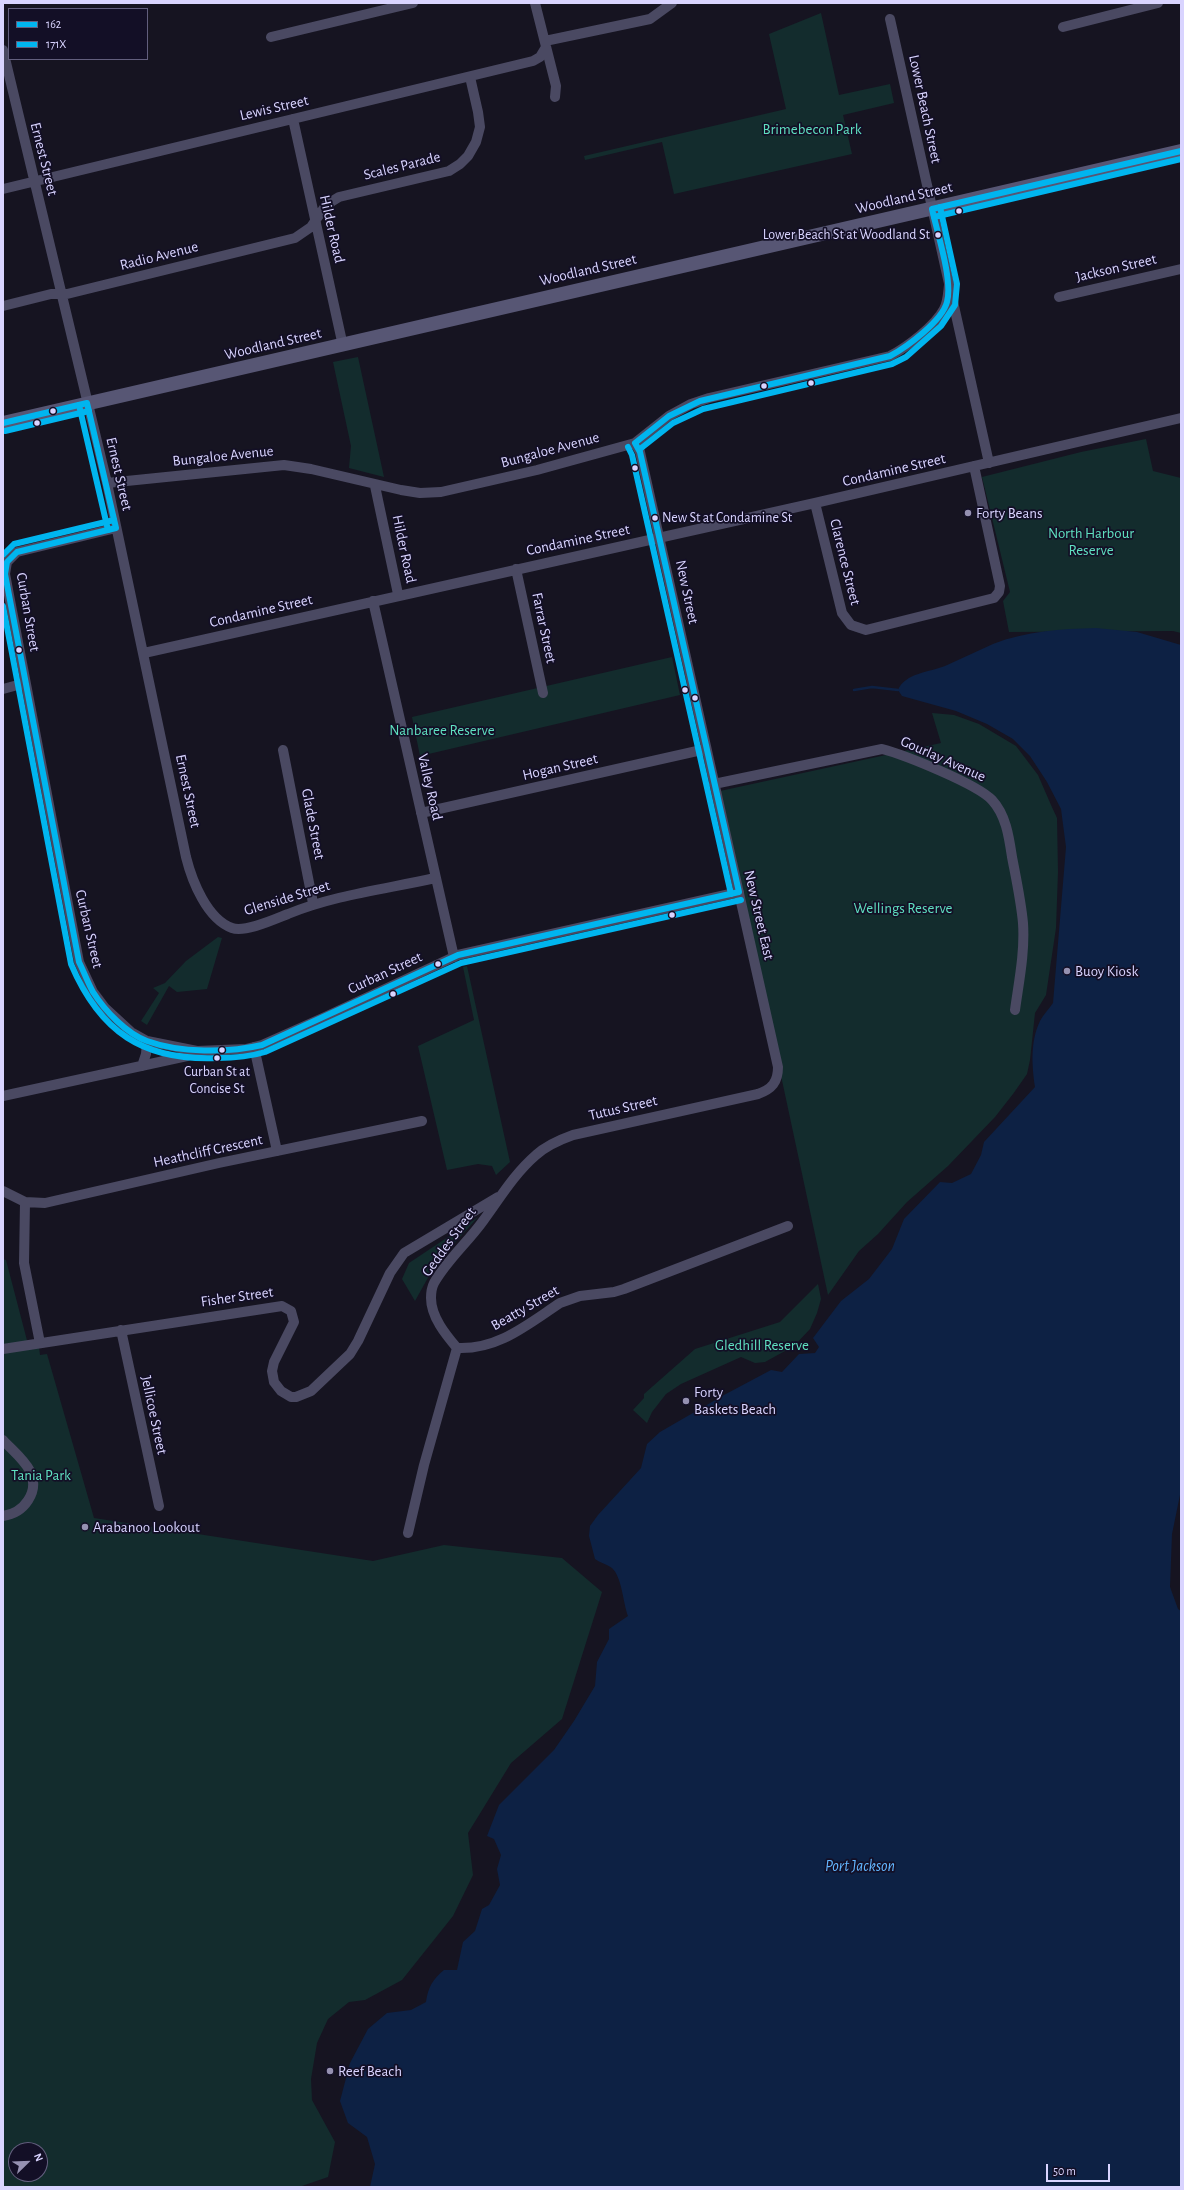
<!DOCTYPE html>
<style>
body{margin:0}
#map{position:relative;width:1184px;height:2190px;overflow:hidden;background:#161421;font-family:"Alegreya Sans",sans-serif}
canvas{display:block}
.frame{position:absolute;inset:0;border:4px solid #d9d4ff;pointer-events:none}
.legend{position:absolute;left:8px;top:8px;width:140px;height:52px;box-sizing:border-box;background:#130f26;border:1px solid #625e7d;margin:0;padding:5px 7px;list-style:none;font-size:12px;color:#d9d4ff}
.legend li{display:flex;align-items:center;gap:8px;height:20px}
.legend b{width:20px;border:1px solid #625e7d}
.north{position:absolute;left:8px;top:2142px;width:40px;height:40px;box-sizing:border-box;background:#130f26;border:1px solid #625e7d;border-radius:50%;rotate:67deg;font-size:11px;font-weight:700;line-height:16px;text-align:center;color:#d9d4ff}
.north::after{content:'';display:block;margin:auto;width:14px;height:18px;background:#9591b1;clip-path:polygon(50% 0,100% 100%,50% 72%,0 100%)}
.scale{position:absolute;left:1046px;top:2164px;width:64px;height:18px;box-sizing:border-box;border:2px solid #d9d4ff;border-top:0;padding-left:5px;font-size:12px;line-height:14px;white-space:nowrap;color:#d9d4ff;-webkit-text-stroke:3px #130f26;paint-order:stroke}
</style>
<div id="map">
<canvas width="1184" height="2190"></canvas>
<div class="frame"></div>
<ul class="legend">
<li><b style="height:5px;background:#00b5ef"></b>162</li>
<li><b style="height:5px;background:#00b5ef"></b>171X</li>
</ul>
<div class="north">N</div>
<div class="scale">50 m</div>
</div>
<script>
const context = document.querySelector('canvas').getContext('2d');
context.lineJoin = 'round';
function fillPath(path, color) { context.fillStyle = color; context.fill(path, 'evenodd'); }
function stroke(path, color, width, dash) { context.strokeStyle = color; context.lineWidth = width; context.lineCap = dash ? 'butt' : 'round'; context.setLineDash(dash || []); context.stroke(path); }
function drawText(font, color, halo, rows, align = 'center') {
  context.font = font + ' "Alegreya Sans",sans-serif'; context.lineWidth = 3.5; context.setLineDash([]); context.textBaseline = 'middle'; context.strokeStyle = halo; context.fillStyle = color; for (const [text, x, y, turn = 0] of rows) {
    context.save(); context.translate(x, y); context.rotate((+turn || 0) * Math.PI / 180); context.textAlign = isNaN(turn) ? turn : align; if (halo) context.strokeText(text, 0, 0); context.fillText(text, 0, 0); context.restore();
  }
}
fillPath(new Path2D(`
 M821 13 839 95 890 84 894 103 843 115 852 154 674 194 662 142 585 160 584 156 786 109 769 34Z
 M358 357 384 477 349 468 351 446 333 362Z
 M1146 439 1153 471 1181 478V633L1173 631 1009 632 1003 601 1010 592 982 477 1081 452Z
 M672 657 680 695 420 756 412 717Z
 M932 713 954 715 979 724 1016 746 1038 775 1051 805 1057 818 1058 872 1056 928 1046 995 1035 1013 1030 1060 1027 1074 1013 1094 995 1117 948 1166 907 1202 878 1234 859 1251 828 1295 720 791 941 743Z
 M218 937 222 938 207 989 177 992 169 986 147 1025 141 1021 159 993 153 988 165 983 186 961Z
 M467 966 510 1162 496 1175 492 1166 478 1164 447 1170 418 1046 474 1020 463 967Z
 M478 1217 435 1265 415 1301 402 1279 409 1263Z
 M3 1259 6 1260 29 1348 39 1347 40 1355 47 1354 94 1518 373 1561 444 1545 562 1558 602 1592 562 1719 511 1763 468 1833 473 1875 453 1916 402 1980 365 2000 349 2002 328 2019 317 2043 311 2079 312 2100 335 2142 328 2177 299 2187H3ZM16 2150H40V2174H16Z
 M818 1284 821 1299 817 1313 810 1329 794 1346 765 1362 755 1363 741 1357 681 1384 666 1394 652 1412 647 1423 633 1410 644 1398V1394L695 1349 780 1322Z`), '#132c2d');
fillPath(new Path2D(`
 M1096 628 1137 632 1181 645V1490L1172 1534 1170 1587 1178 1609 1181 1611V2187H370L375 2164 367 2137 348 2123 340 2101 350 2063 368 2029 387 2013 411 2010 426 2002C428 1987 433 1979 444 1970H457L463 1942 475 1931 482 1909 489 1905 500 1885 497 1869 501 1855 494 1839 487 1836 499 1805 554 1750 574 1721 595 1686 597 1662 609 1639V1629L628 1616C623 1603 622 1577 612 1568 607 1564 600 1563 595 1559L589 1536 590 1526 598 1515 641 1468 647 1444 660 1432 724 1395 771 1370 782 1372 799 1354 815 1353 819 1347 813 1338 841 1301 869 1279 892 1249 904 1219 940 1182 952 1183 971 1174 981 1155 984 1142 1035 1087C1032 1066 1030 1042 1040 1021 1043 1015 1049 1009 1053 1003L1066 847 1061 809 1047 782 1030 756 1013 739 987 724 956 711 902 696 898 690C905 673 930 672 945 666 961 659 977 651 993 644 1026 631 1061 629 1096 628Z`), '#0d2144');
stroke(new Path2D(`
 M854 690 872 687 898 690`), '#0d2144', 2.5);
stroke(new Path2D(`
 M535 3 556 86 555 97
 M890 19 989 463
 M1063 27 1158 3
 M271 37 413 3
 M545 41 650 19 672 3
 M3 50 107 483 186 857C192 881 207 919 232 928 245 933 275 919 288 914 334 895 386 889 435 878
 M293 119 343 346
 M3 189 533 61 540 57 546 47
 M1059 297 1181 269
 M3 306 51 294H67L295 238 311 227 326 205 339 197 449 171 460 164 468 156 476 142 480 127 478 112 470 77
 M107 483 284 465 311 469 401 490 420 493 441 492 537 470 635 443 669 416 691 404 709 398 890 356C907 347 935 326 944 309 948 302 948 293 949 285
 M375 486 398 594
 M815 503 842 613 851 625 866 630 994 598 999 592 1000 586 974 466
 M116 528 17 552 7 562 5 574 79 962 93 992 105 1008 131 1032 147 1041 197 1051 246 1049 262 1045 325 1017 458 955 739 892
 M516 569 543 693
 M373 601 454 957
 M144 653 815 503 1181 418
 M3 689 25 683
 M283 750 313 903
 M714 784 882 749C905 755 977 784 992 800 1006 815 1009 837 1012 857 1016 878 1021 901 1023 923 1025 952 1019 981 1015 1010
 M421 813 706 749
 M254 1047 277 1151
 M142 1066 146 1054 147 1041
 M3 1096 187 1056 197 1051
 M3 1191 25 1202 45 1203 219 1163 422 1121
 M25 1202 24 1263 40 1343
 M121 1330 159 1506
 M457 1348C446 1335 431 1317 431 1298 431 1294 432 1287 434 1283 447 1260 468 1242 483 1221 500 1198 514 1174 536 1155 547 1145 559 1140 573 1135L758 1094C772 1089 778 1082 778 1067L640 452 635 443
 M3 1349 282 1306 291 1311 294 1322 274 1362 272 1371 274 1382 281 1391 291 1397H296L311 1391 350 1354 358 1341 390 1273 404 1253 498 1197
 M3 1440C12 1450 24 1459 30 1471 40 1492 24 1513 3 1516
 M408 1533 424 1465 457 1348C498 1350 528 1324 560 1303L580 1296 614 1292 624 1289 788 1226`), '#4a4962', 10);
stroke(new Path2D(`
 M3 423 1181 151`), '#575674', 14);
stroke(new Path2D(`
 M932 209 1181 151
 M87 403 116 528
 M3 423 87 403
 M635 443 640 452 739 892
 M635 443 669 416 700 401 890 356C907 347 942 321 947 302 953 280 937 232 932 209
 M116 528 17 552 7 562 5 574 79 962C84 972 88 983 93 992 105 1011 127 1034 147 1041 180 1053 228 1053 262 1045L458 955 739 892`), '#00b5ef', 6);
stroke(new Path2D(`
 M934 217 1181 159
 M79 405 108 530
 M5 431 89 411
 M628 447 632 455 731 894
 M640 449 673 423 703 409 892 364 906 357 941 326 955 305 957 284 940 207
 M3 555 14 544 114 520
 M3 606 71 964C100 1032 143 1061 217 1058 234 1058 249 1057 265 1052L461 963 741 900`), '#00b5ef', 6);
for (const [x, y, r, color] of [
 [959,211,3.5,"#d9d4ff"],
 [938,235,3.5,"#d9d4ff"],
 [811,383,3.5,"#d9d4ff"],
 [764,386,3.5,"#d9d4ff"],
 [53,411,3.5,"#d9d4ff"],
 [37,423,3.5,"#d9d4ff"],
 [635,468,3.5,"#d9d4ff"],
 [968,513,4,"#9591b1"],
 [655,518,3.5,"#d9d4ff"],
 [19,650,3.5,"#d9d4ff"],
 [685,690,3.5,"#d9d4ff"],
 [695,698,3.5,"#d9d4ff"],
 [672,915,3.5,"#d9d4ff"],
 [438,964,3.5,"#d9d4ff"],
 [1067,971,4,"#9591b1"],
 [393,994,3.5,"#d9d4ff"],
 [222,1050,3.5,"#d9d4ff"],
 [217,1058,3.5,"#d9d4ff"],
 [686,1401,4,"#9591b1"],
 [85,1527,4,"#9591b1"],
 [330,2071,4,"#9591b1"]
]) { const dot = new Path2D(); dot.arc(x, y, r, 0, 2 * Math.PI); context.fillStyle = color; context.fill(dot); stroke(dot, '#130f26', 1.5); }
drawText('14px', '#d9d4ff', '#130f26', [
 ["Lower Beach St at Woodland St",930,235],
 ["New St at Condamine St",662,518,"left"],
 ["Curban St at",217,1072,"center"],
 ["Concise St",217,1089,"center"]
], 'right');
drawText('15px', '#d9d4ff', '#130f26', [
 ["Lewis Street",274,108,-13],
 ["Lower Beach Street",925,109,78],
 ["Ernest Street",44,159,76],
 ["Scales Parade",402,166,-14],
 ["Woodland Street",904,198,-13],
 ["Hilder Road",332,229,77],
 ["Radio Avenue",159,256,-14],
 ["Jackson Street",1116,268,-13],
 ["Woodland Street",588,270,-13],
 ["Woodland Street",273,344,-13],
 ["Bungaloe Avenue",550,450,-15],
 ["Bungaloe Avenue",223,456,-6],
 ["Condamine Street",894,470,-13],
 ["Ernest Street",119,474,77],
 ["Condamine Street",578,540,-12],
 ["Hilder Road",404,549,78],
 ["Clarence Street",845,562,76],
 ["New Street",687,592,78],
 ["Condamine Street",261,611,-13],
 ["Curban Street",28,612,80],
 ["Farrar Street",544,628,78],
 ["Gourlay Avenue",943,759,24],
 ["Hogan Street",560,767,-13],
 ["Valley Road",430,787,77],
 ["Ernest Street",188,791,78],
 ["Glade Street",313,824,79],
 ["Glenside Street",287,898,-17],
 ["New Street East",759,915,77],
 ["Curban Street",89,929,77],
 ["Curban Street",385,973,-25],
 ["Tutus Street",623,1108,-13],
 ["Heathcliff Crescent",208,1151,-12],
 ["Geddes Street",449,1242,-54],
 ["Fisher Street",237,1297,-8],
 ["Beatty Street",525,1308,-30],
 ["Jellicoe Street",154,1415,78]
]);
drawText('15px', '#5fe0c0', '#130f26', [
 ["Brimebecon Park",812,129],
 ["North Harbour",1091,533],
 ["Reserve",1091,550],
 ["Nanbaree Reserve",442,730],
 ["Wellings Reserve",903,908],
 ["Gledhill Reserve",762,1345],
 ["Tania Park",41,1475]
]);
drawText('15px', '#d9d4ff', '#130f26', [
 ["Forty Beans",976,513],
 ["Buoy Kiosk",1075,971],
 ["Forty",694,1392],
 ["Baskets Beach",694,1409],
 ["Arabanoo Lookout",93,1527],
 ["Reef Beach",338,2071]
], 'left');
drawText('italic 16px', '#62b6ff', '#130f26', [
 ["Port Jackson",860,1866]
]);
</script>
